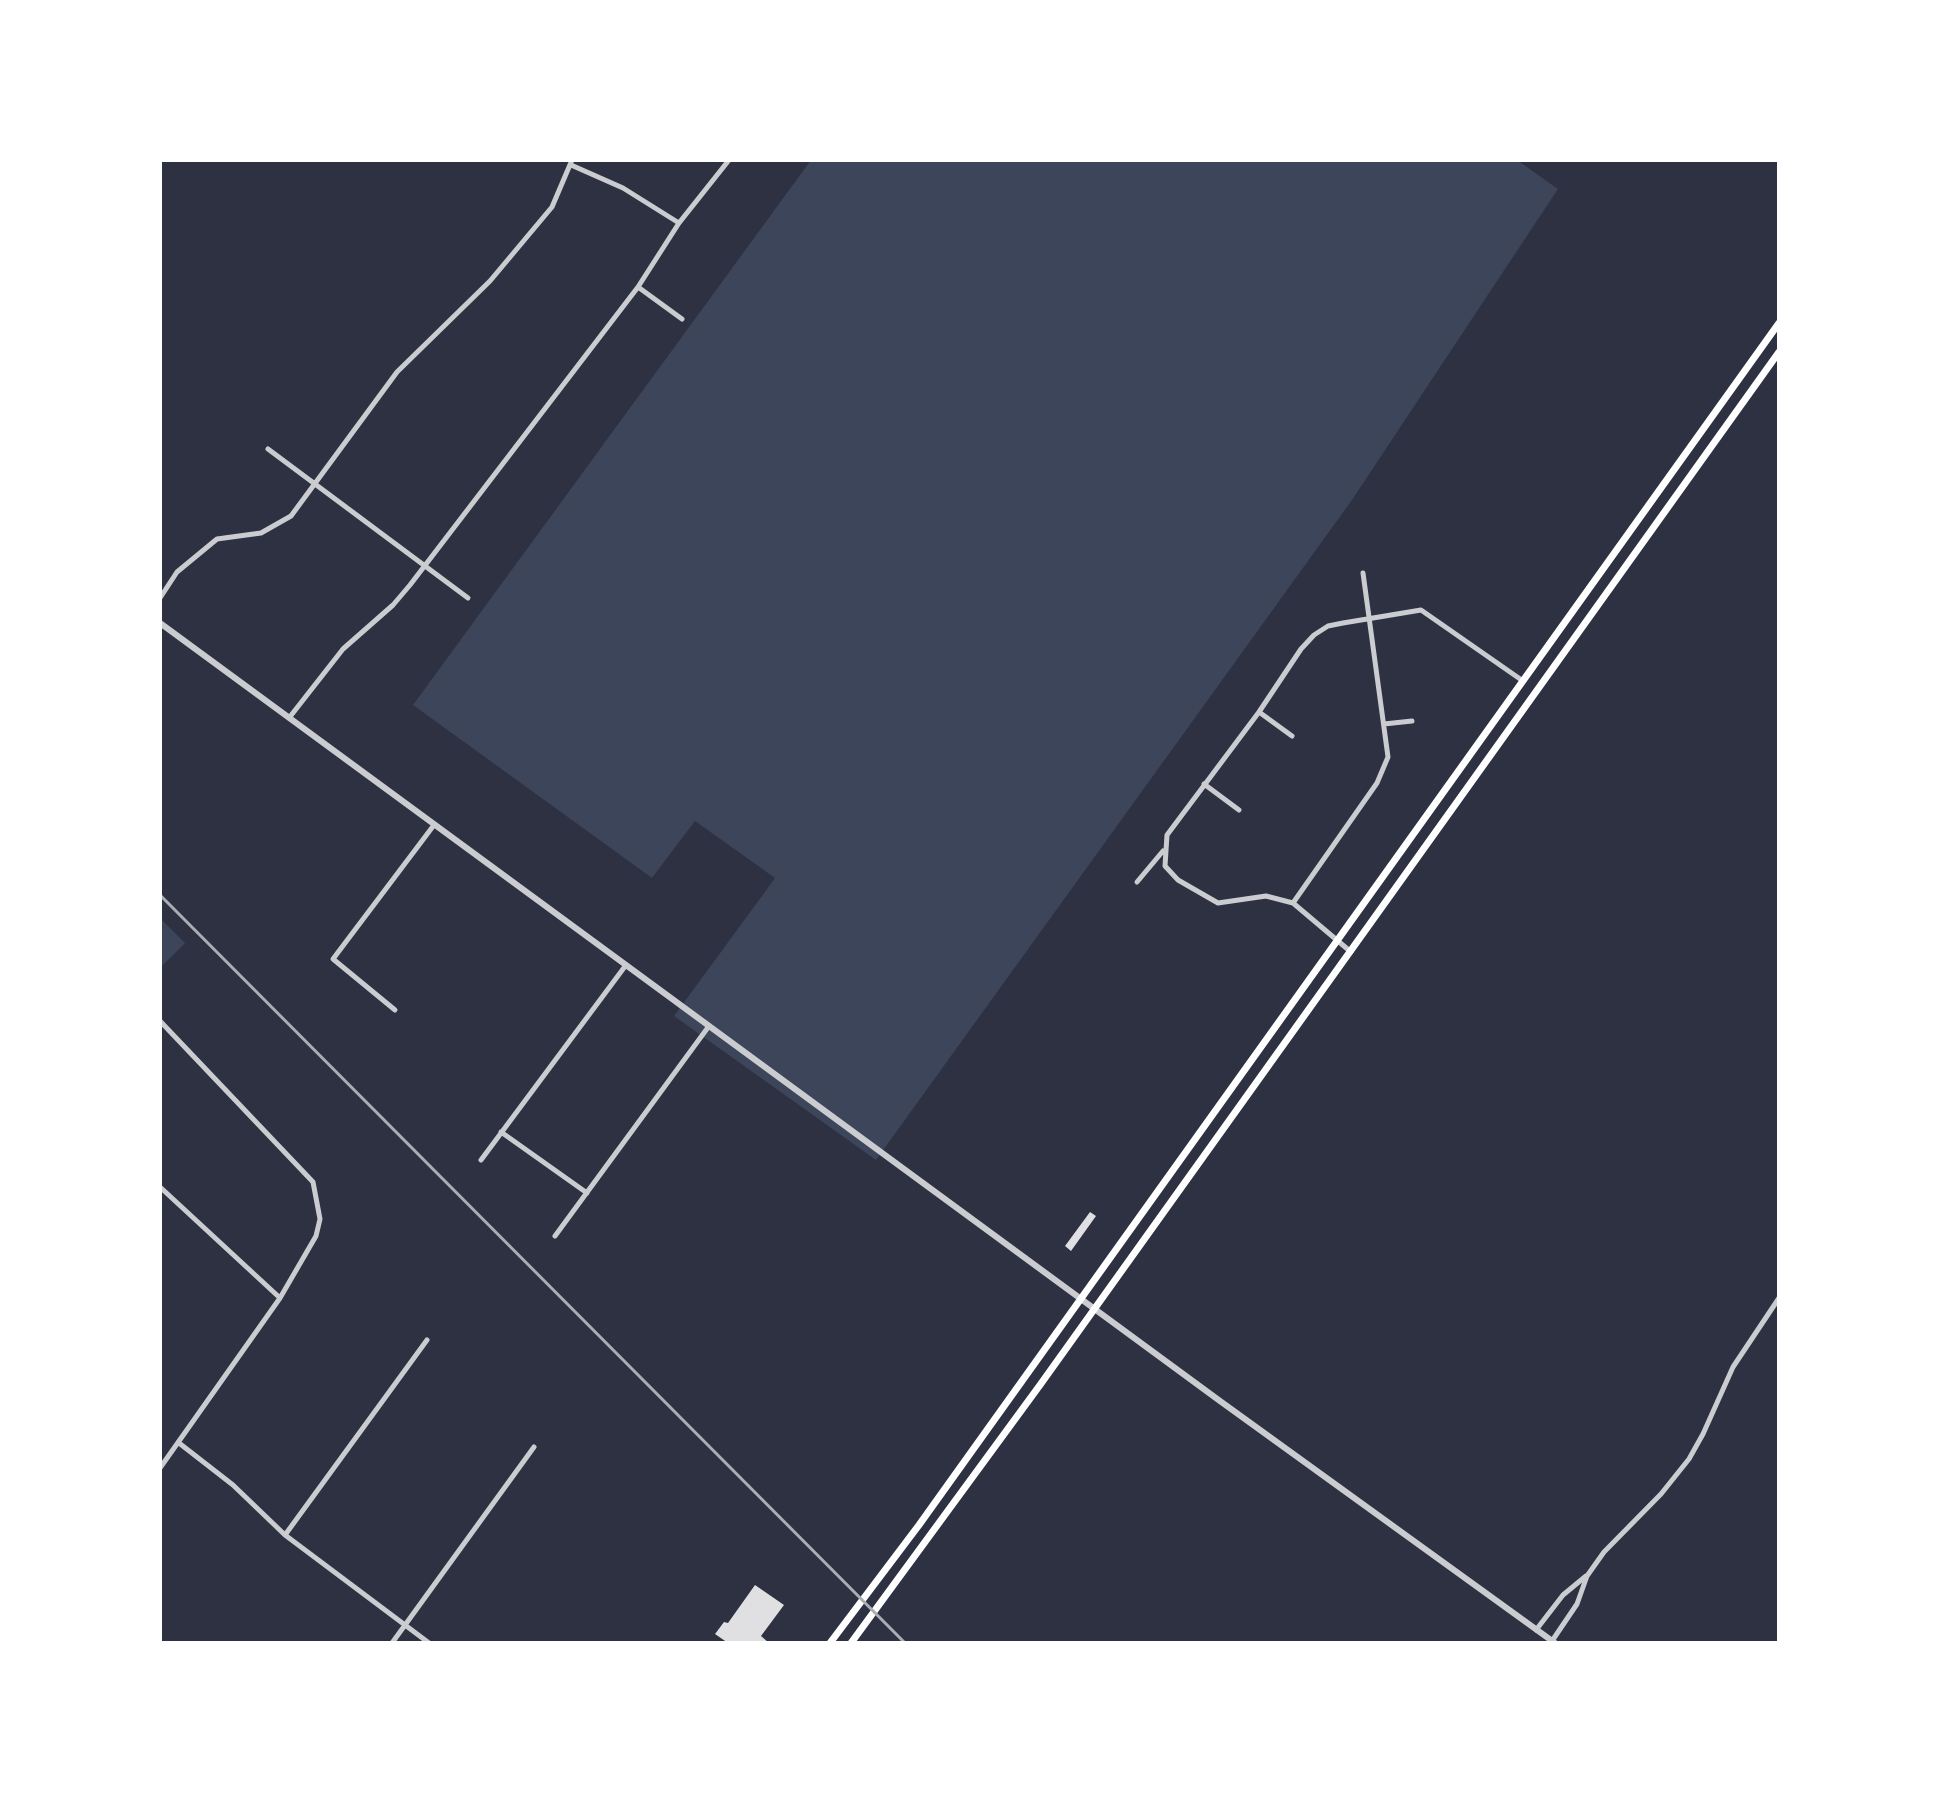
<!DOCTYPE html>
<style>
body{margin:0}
#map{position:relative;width:1939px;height:1803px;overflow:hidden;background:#2d3142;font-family:"Space Grotesk",sans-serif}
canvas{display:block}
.frame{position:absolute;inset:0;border:162px solid #fff;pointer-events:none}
</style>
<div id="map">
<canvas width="1939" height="1803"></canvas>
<div class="frame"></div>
</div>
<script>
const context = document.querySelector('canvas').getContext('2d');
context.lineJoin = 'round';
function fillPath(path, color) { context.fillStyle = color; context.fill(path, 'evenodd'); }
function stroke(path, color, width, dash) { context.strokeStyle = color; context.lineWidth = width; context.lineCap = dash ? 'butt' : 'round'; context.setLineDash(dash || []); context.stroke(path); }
fillPath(new Path2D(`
 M811 160H1517L1558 189 1352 500 876 1160 674 1016 775 878 695 821 652 878 413 705Z
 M160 918 185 943 160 968Z`), '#3c4559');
fillPath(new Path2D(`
 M1090 1212 1096 1216 1071 1251 1065 1246Z
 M755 1585 784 1605 761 1636 769 1643H728L715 1634 724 1622 728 1623Z`), '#e0e0e3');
stroke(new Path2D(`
 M571 165 623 188 679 223
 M638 287 682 319
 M268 449 468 598
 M160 598 177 572 217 539 261 533 291 516 397 372 490 281 552 207 572 160
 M1259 712 1292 736
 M289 718 343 649 393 605 410 585 638 287 679 223 729 160
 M1384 724 1412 721
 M1204 784 1239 810
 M1137 882 1163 851
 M1293 903 1377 783 1388 757 1363 573
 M1351 952 1293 903 1266 896 1218 903 1178 880 1165 866 1167 835 1259 712 1301 649 1314 635 1328 626 1343 623 1421 610 1523 681
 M395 1010 333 959 434 825
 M160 1021 313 1182 320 1219 316 1236 280 1298 160 1468
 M501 1132 587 1193
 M481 1160 626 965
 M160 1187 280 1298
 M555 1236 709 1026
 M179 1443 233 1485 285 1535 429 1643
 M285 1535 427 1340
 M1536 1630 1563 1595 1586 1576
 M1552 1641 1577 1604 1587 1576 1604 1552 1661 1494 1689 1459 1703 1434 1733 1367 1779 1298
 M392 1643 534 1447`), '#caccd0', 5);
stroke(new Path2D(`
 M160 623 1220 1401 1555 1643`), '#caccd0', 6);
stroke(new Path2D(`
 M830 1643 919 1525 1779 323
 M851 1643 1040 1385 1779 352`), '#fff', 7);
stroke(new Path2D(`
 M160 895 905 1643`), '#abadb3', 3);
</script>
